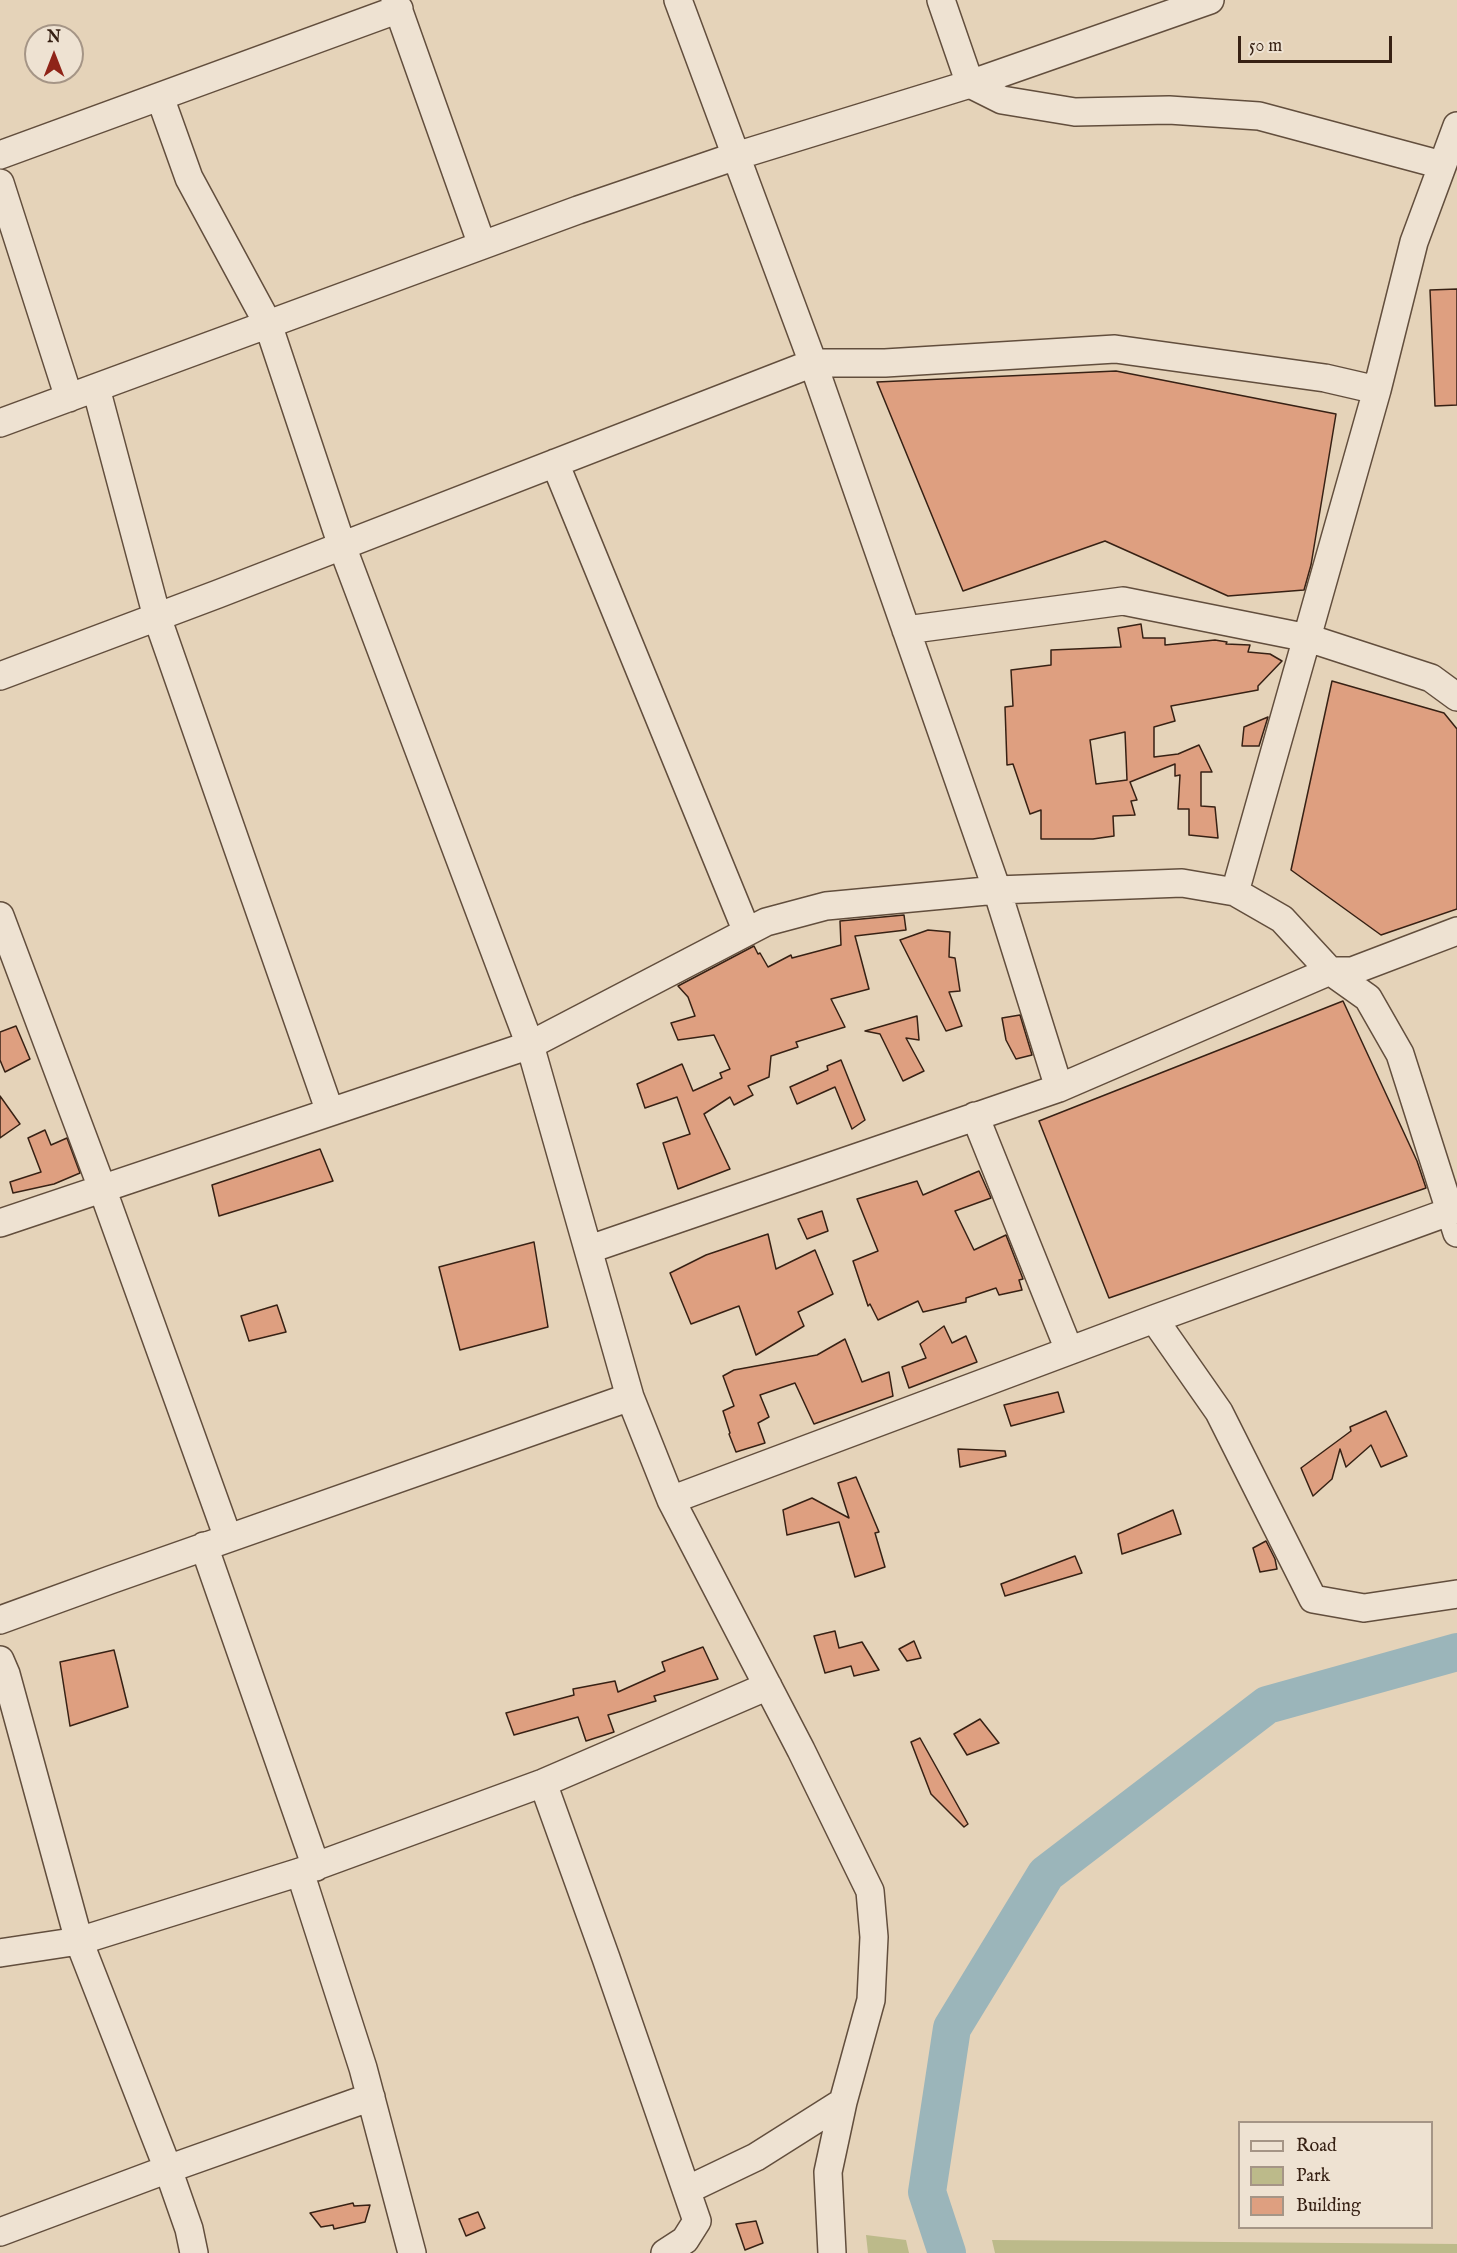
<!DOCTYPE html>
<style>
body{margin:0}
#map{position:relative;width:1457px;height:2253px;overflow:hidden;background:#e5d3b9;font-family:"IM FELL English",serif}
canvas{display:block}
.legend{position:absolute;left:1238px;top:2121px;width:195px;height:108px;box-sizing:border-box;background:#eee2d2;border:2px solid #a59586;margin:0;padding:8px 10px;list-style:none;font-size:18px;color:#372114}
.legend li{display:flex;align-items:center;gap:12px;height:30px}
.legend b{width:30px;border:2px solid #a59586}
.north{position:absolute;left:24px;top:24px;width:60px;height:60px;box-sizing:border-box;background:#eee2d2;border:2px solid #a59586;border-radius:50%;rotate:0deg;font-size:16px;font-weight:700;line-height:24px;text-align:center;color:#372114}
.north::after{content:'';display:block;margin:auto;width:21px;height:27px;background:#8f2418;clip-path:polygon(50% 0,100% 100%,50% 72%,0 100%)}
.scale{position:absolute;left:1238px;top:36px;width:154px;height:27px;box-sizing:border-box;border:3px solid #372114;border-top:0;padding-left:8px;font-size:18px;line-height:21px;white-space:nowrap;color:#372114;-webkit-text-stroke:4px #eee2d2;paint-order:stroke}
</style>
<div id="map">
<canvas width="1457" height="2253"></canvas>
<ul class="legend">
<li><b style="height:8px;background:#eee2d2"></b>Road</li>
<li><b style="height:16px;background:#bcba8a"></b>Park</li>
<li><b style="height:16px;background:#de9f80"></b>Building</li>
</ul>
<div class="north">N</div>
<div class="scale">50 m</div>
</div>
<script>
const context = document.querySelector('canvas').getContext('2d');
context.lineJoin = 'round';
function fillPath(path, color) { context.fillStyle = color; context.fill(path, 'evenodd'); }
function stroke(path, color, width, dash) { context.strokeStyle = color; context.lineWidth = width; context.lineCap = dash ? 'butt' : 'round'; context.setLineDash(dash || []); context.stroke(path); }
fillPath(new Path2D(`
 M866 2235 906 2240 909 2253H868Z
 M992 2240 1457 2244V2253H995Z`), '#bcba8a');
stroke(new Path2D(`
 M947 2253 927 2192 952 2028 1046 1874 1267 1705 1457 1652`), '#9bb5ba', 38);
const building = new Path2D(`
 M1457 289V405L1435 406 1430 290Z
 M1116 371 1336 414 1311 565 1304 590 1228 596 1105 541 963 591 877 382Z
 M1141 624 1143 638H1165V645L1215 640 1227 642 1226 644 1250 645 1248 652 1270 654 1282 661 1258 686V690L1171 706 1175 721 1154 727V757L1178 754 1199 745 1212 772H1201V806L1215 807 1218 838 1189 835V809H1178L1180 775 1175 776V764L1130 782 1137 800 1131 801 1135 815 1113 816 1114 836 1093 839H1041V810L1030 814 1013 764 1007 765 1005 707 1013 706 1011 670 1051 665V650L1121 647 1118 628ZM1125 732 1127 780 1096 784 1090 740Z
 M1332 681 1444 713 1457 729V909L1381 935 1291 870Z
 M1268 717 1259 746H1242L1244 727Z
 M904 915 906 930 855 936 869 989 831 999 845 1027 796 1042 798 1047 771 1056 769 1077 748 1086 753 1095 734 1105 730 1097 704 1114 730 1169 678 1189 663 1143 690 1134 677 1097 645 1108 637 1084 682 1064 693 1091 722 1078 720 1073 730 1069 714 1035 678 1040 671 1023 695 1016 688 997 678 986 754 946 758 954 760 953 768 967 791 955 792 958 841 945 840 921Z
 M928 930 950 932 949 957 955 958 960 991 949 992 962 1026 946 1031 900 940Z
 M1343 1001 1417 1161 1426 1188 1109 1298 1039 1121Z
 M1020 1015 1032 1055 1016 1059 1006 1040 1002 1018Z
 M917 1016 919 1040 906 1038 924 1071 903 1081 880 1034 865 1031Z
 M16 1026 30 1059 5 1072 0 1060V1032Z
 M841 1060 865 1120 852 1129 835 1087 797 1104 790 1087 828 1070 827 1066Z
 M0 1096 20 1124 0 1138Z
 M45 1130 51 1145 67 1138 80 1173 54 1184 13 1193 10 1182 41 1172 28 1138Z
 M320 1149 333 1181 219 1216 212 1185Z
 M979 1171 991 1198 955 1211 974 1250 1006 1235 1023 1279 1019 1280 1022 1290 999 1295 996 1288 966 1298V1302L923 1312 918 1301 878 1320 870 1304 868 1306 853 1261 878 1251 857 1199 917 1181 923 1195Z
 M822 1211 828 1231 807 1239 798 1219Z
 M768 1234 776 1269 815 1250 833 1294 798 1312 804 1326 756 1355 739 1306 691 1324 670 1273 706 1255Z
 M534 1242 548 1327 460 1350 439 1267Z
 M277 1305 286 1332 249 1341 241 1316Z
 M944 1326 952 1343 966 1336 977 1362 909 1388 902 1367 926 1358 920 1344Z
 M845 1339 862 1382 889 1372 893 1396 814 1424 795 1383 760 1395 769 1417 758 1423 765 1443 736 1452 729 1434 730 1433 723 1411 734 1406 723 1376 734 1370 817 1355Z
 M1058 1392 1064 1412 1011 1426 1004 1405Z
 M1386 1411 1407 1456 1381 1467 1371 1445 1346 1467 1340 1449 1332 1479 1313 1496 1301 1468 1351 1431 1350 1427Z
 M958 1449 1005 1451 1006 1456 960 1467Z
 M856 1477 879 1532 875 1533 885 1567 855 1577 839 1522 787 1535 783 1510 812 1498 849 1518 838 1483Z
 M1173 1510 1181 1534 1122 1554 1118 1534Z
 M1266 1541 1275 1559 1277 1569 1260 1572 1253 1548Z
 M1075 1556 1082 1573 1005 1596 1001 1584Z
 M835 1631 839 1648 862 1642 879 1670 854 1676 851 1666 825 1673 814 1636Z
 M914 1641 921 1658 907 1661 899 1649Z
 M703 1647 718 1679 654 1696 656 1701 608 1715 614 1732 586 1741 578 1717 514 1735 506 1713 574 1695 573 1689 615 1681 618 1692 665 1671 662 1662Z
 M114 1650 128 1707 70 1726 60 1662Z
 M980 1719 999 1743 967 1755 954 1734Z
 M920 1738 968 1824 964 1827 931 1794 911 1742Z
 M353 2203 354 2206 370 2205 365 2222 334 2229 333 2225 321 2227 310 2213Z
 M478 2212 485 2228 466 2236 459 2219Z
 M756 2221 763 2243 745 2250 736 2224Z`);
fillPath(building, '#de9f80');
stroke(building, '#372114', 1.5);
const minor = new Path2D(`
 M395 0 482 245
 M678 0 813 363 997 890 1059 1088
 M941 0 970 84 1002 100 1075 112 1169 110 1259 116 1442 165
 M160 97 189 178 268 324 342 546 530 1045 630 1397 671 1500 801 1750 870 1891 874 1937 871 2000 843 2102 828 2172 832 2253
 M0 155 399 9
 M0 183 69 398
 M96 388 157 617 330 1112
 M0 423 578 210 736 156 970 84 1210 0
 M555 463 747 932
 M906 630 1123 601 1308 638 1431 678 1457 697
 M0 676 218 594 813 363H885L1115 349 1325 378 1377 390
 M1235 892 1377 390 1414 242 1457 126
 M0 916 102 1188 228 1538
 M975 1116 1069 1350
 M0 1223 530 1045 766 922 826 906 997 890 1182 883 1235 892 1282 919 1330 971 1368 998 1400 1054 1457 1233
 M590 1249 1059 1088 1330 971H1352L1457 931
 M1154 1319 1219 1412 1313 1599 1364 1608 1457 1594
 M671 1500 1154 1319 1457 1209
 M204 1546 316 1867
 M0 1620 110 1580 630 1397
 M0 1660 6 1674 79 1941 168 2169 189 2229 194 2253
 M543 1783 606 1958 697 2221 685 2240 665 2253
 M300 1872 363 2068 412 2253
 M0 1953 79 1941 300 1872 543 1783 768 1686
 M687 2190 756 2157 843 2102
 M0 2232 168 2169 371 2097`);
stroke(minor, '#624e3d', 30);
stroke(minor, '#eee2d2', 27);
</script>
